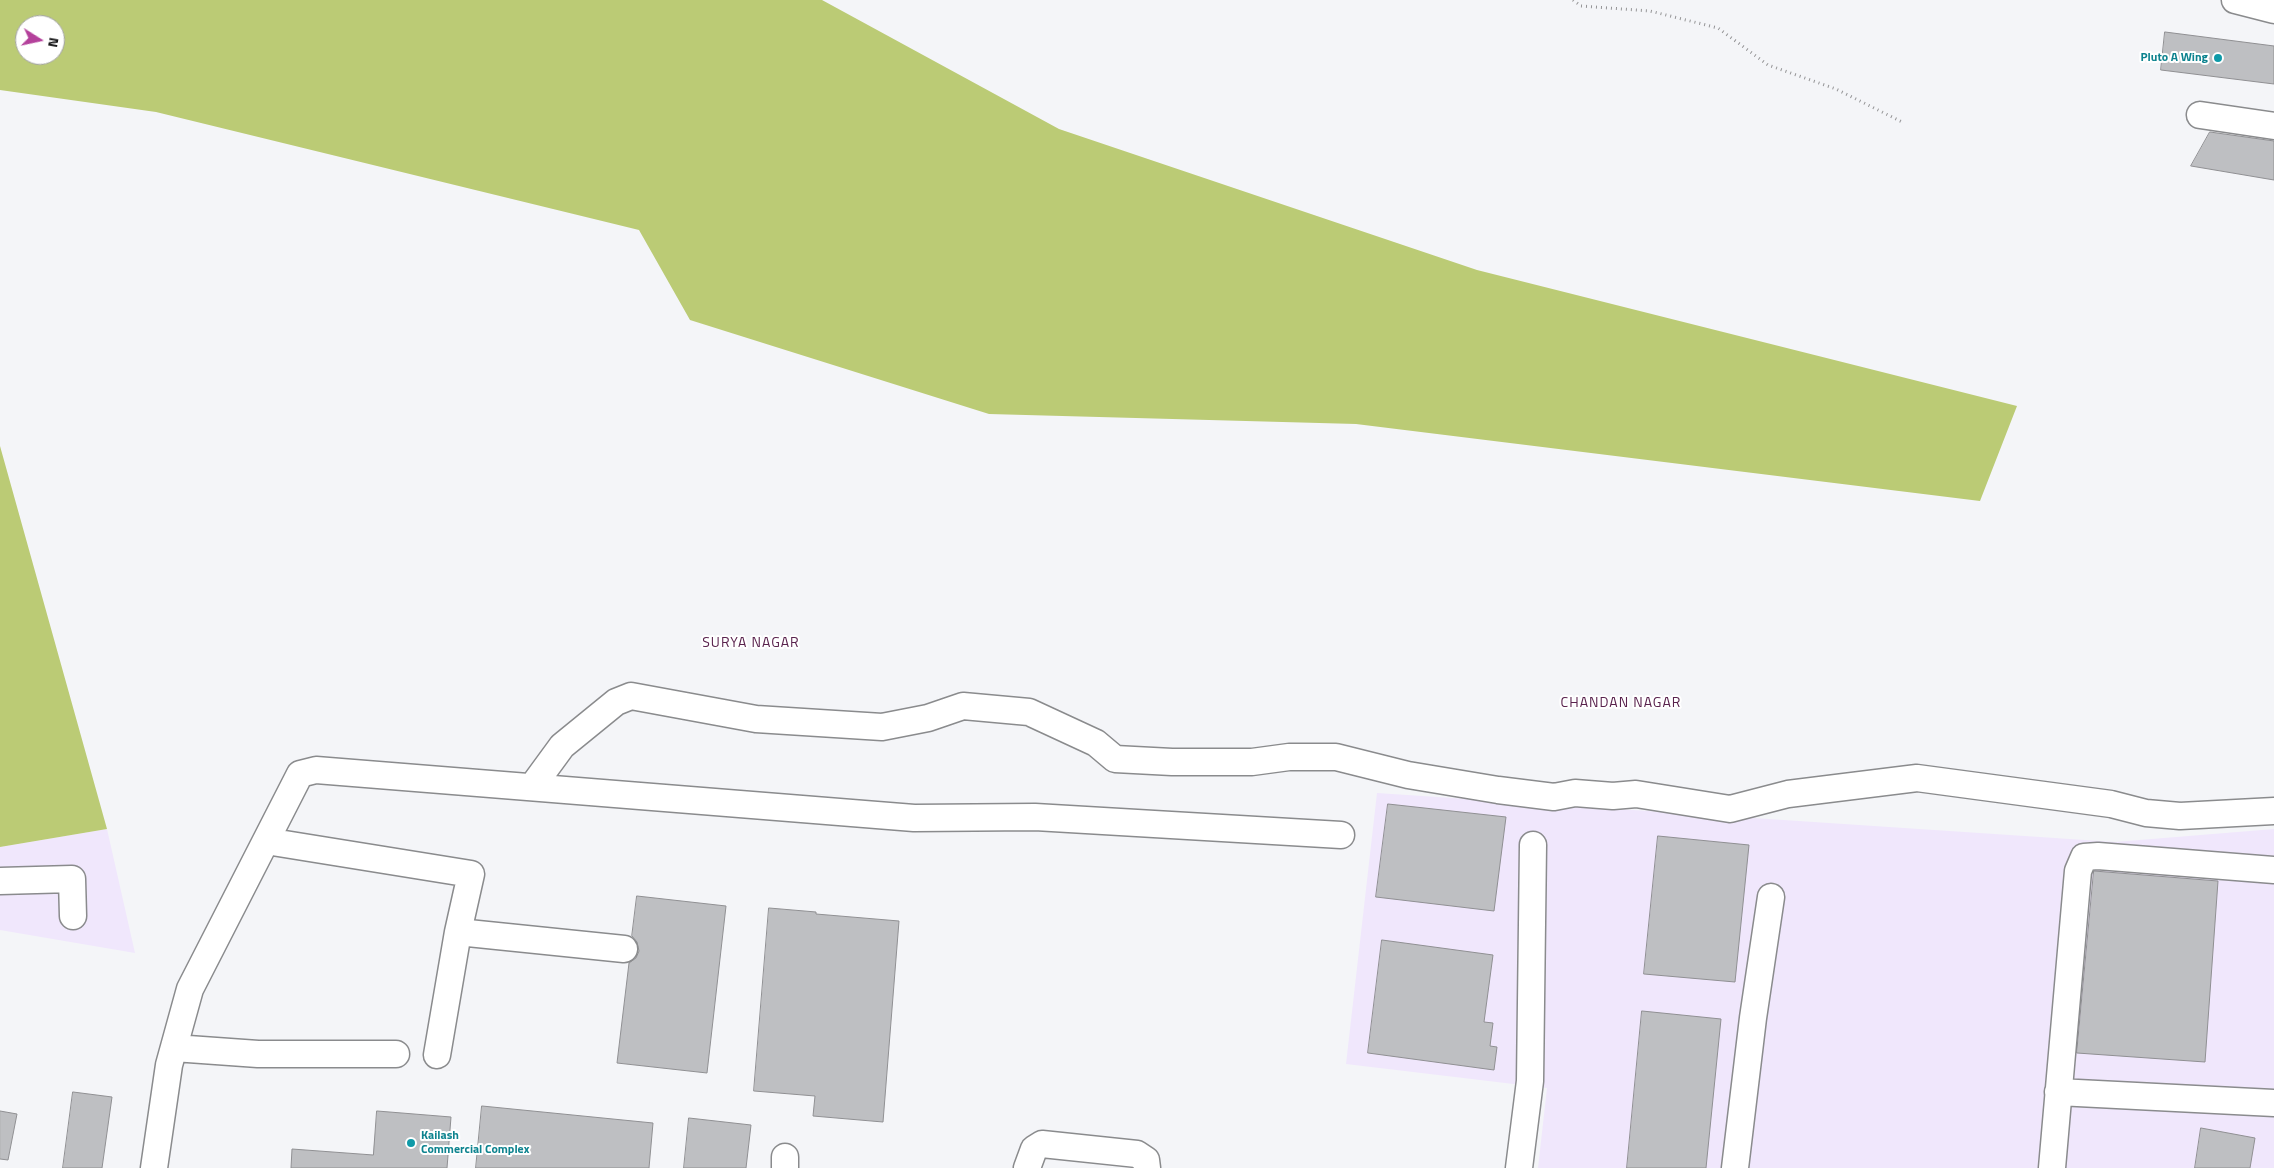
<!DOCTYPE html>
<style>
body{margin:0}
#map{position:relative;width:2274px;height:1168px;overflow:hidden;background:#f4f5f8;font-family:"Titillium Web",sans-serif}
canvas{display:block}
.north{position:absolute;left:15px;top:15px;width:50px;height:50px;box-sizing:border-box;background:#fff;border:1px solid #a1a1a2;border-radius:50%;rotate:100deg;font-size:14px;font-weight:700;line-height:20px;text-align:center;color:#151516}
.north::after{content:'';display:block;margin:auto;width:18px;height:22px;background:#b4419b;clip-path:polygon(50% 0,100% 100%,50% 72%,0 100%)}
</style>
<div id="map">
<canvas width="2274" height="1168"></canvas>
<div class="north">N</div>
</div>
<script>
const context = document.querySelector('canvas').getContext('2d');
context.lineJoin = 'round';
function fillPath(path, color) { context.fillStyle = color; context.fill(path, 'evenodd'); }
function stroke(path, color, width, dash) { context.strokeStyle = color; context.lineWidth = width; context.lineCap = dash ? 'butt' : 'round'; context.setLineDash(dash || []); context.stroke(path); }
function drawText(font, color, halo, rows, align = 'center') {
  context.font = font + ' "Titillium Web",sans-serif'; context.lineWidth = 4; context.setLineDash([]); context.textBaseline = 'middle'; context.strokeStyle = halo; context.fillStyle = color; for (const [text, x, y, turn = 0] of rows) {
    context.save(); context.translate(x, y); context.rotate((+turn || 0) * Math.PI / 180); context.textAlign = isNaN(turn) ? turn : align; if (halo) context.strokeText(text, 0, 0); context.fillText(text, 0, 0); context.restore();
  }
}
fillPath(new Path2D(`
 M1377 793 2115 842 2274 829V1168H1538L1547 1088 1346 1064Z
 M107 829 135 953 0 930V847Z`), '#f0e7fc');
fillPath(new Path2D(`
 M0 0H822L1059 129 1477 270 2017 406 1980 501 1356 424 989 414 690 320 639 230 156 112 0 90ZM25 25H55V55H25Z
 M0 446 107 829 0 847Z`), '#bbcb75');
const building = new Path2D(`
 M2165 32 2274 46V84L2161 70Z
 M2210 132 2274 141V180L2191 166Z
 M1388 804 1506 817 1494 911 1376 897Z
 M1658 836 1749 845 1735 982 1644 974Z
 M2094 871 2218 881 2205 1062 2077 1053Z
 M637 896 726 906 707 1073 617 1063 629 963 636 958 639 951 637 942 632 936Z
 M769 908 816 912V914L899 921 883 1122 813 1116 815 1096 754 1091Z
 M1382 940 1493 955 1484 1022 1493 1023 1490 1046 1497 1047 1494 1070 1368 1053Z
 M1642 1011 1721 1019 1706 1168H1627Z
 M73 1092 112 1097 102 1168H63Z
 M482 1106 653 1123 649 1168H476Z
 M0 1111 17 1114 8 1160 0 1159Z
 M377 1111 451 1117 447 1168H291L292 1149 373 1155Z
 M689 1118 751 1125 746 1168H684Z
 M2201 1128 2255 1138 2250 1168H2195Z`);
fillPath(building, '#bebfc2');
stroke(building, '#909093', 1);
const minor = new Path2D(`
 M2235 0 2274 10
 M2200 115 2274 126
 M532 787 562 746 616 702 631 696 756 719 882 727 928 718 963 706 1029 712 1096 743 1115 759 1172 762H1252L1289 757H1336L1408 775 1498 790 1554 797 1575 793 1613 796 1636 794 1730 809 1788 794 1917 778 2111 804 2146 813 2180 816 2274 811
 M266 841 471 874 458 932 624 949
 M0 881 72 879 73 916
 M174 1048 258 1054H396
 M437 1055 458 932
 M2058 1092 2274 1103
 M154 1168 169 1065 190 989 300 774 316 770 914 818 1035 817 1341 835
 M785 1168V1157
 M1027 1168 1034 1149 1042 1144 1137 1154 1146 1160 1147 1168
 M1519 1168 1530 1081 1533 845
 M1735 1168 1753 1018 1771 897
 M2052 1168 2078 871 2084 857 2098 856 2274 870`);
stroke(minor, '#8a8b8d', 29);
stroke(new Path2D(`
 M1573 0 1581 6 1650 11 1718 28 1768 65 1836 89 1904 123`), '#949496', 3, [1, 4]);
stroke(minor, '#fff', 26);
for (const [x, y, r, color] of [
 [2218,58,5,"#0f9aa8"],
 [411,1143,5,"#0f9aa8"]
]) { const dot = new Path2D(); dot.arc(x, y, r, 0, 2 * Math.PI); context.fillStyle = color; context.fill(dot); stroke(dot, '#fff', 2); }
drawText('bold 12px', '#0d838f', '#fff', [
 ["Pluto A Wing",2208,58],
 ["Kailash",421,1136,"left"],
 ["Commercial Complex",421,1150,"left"]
], 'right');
context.letterSpacing = '1px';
drawText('14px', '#59224d', '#fff', [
 ["SURYA NAGAR",751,644],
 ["CHANDAN NAGAR",1621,704]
]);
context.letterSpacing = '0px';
</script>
